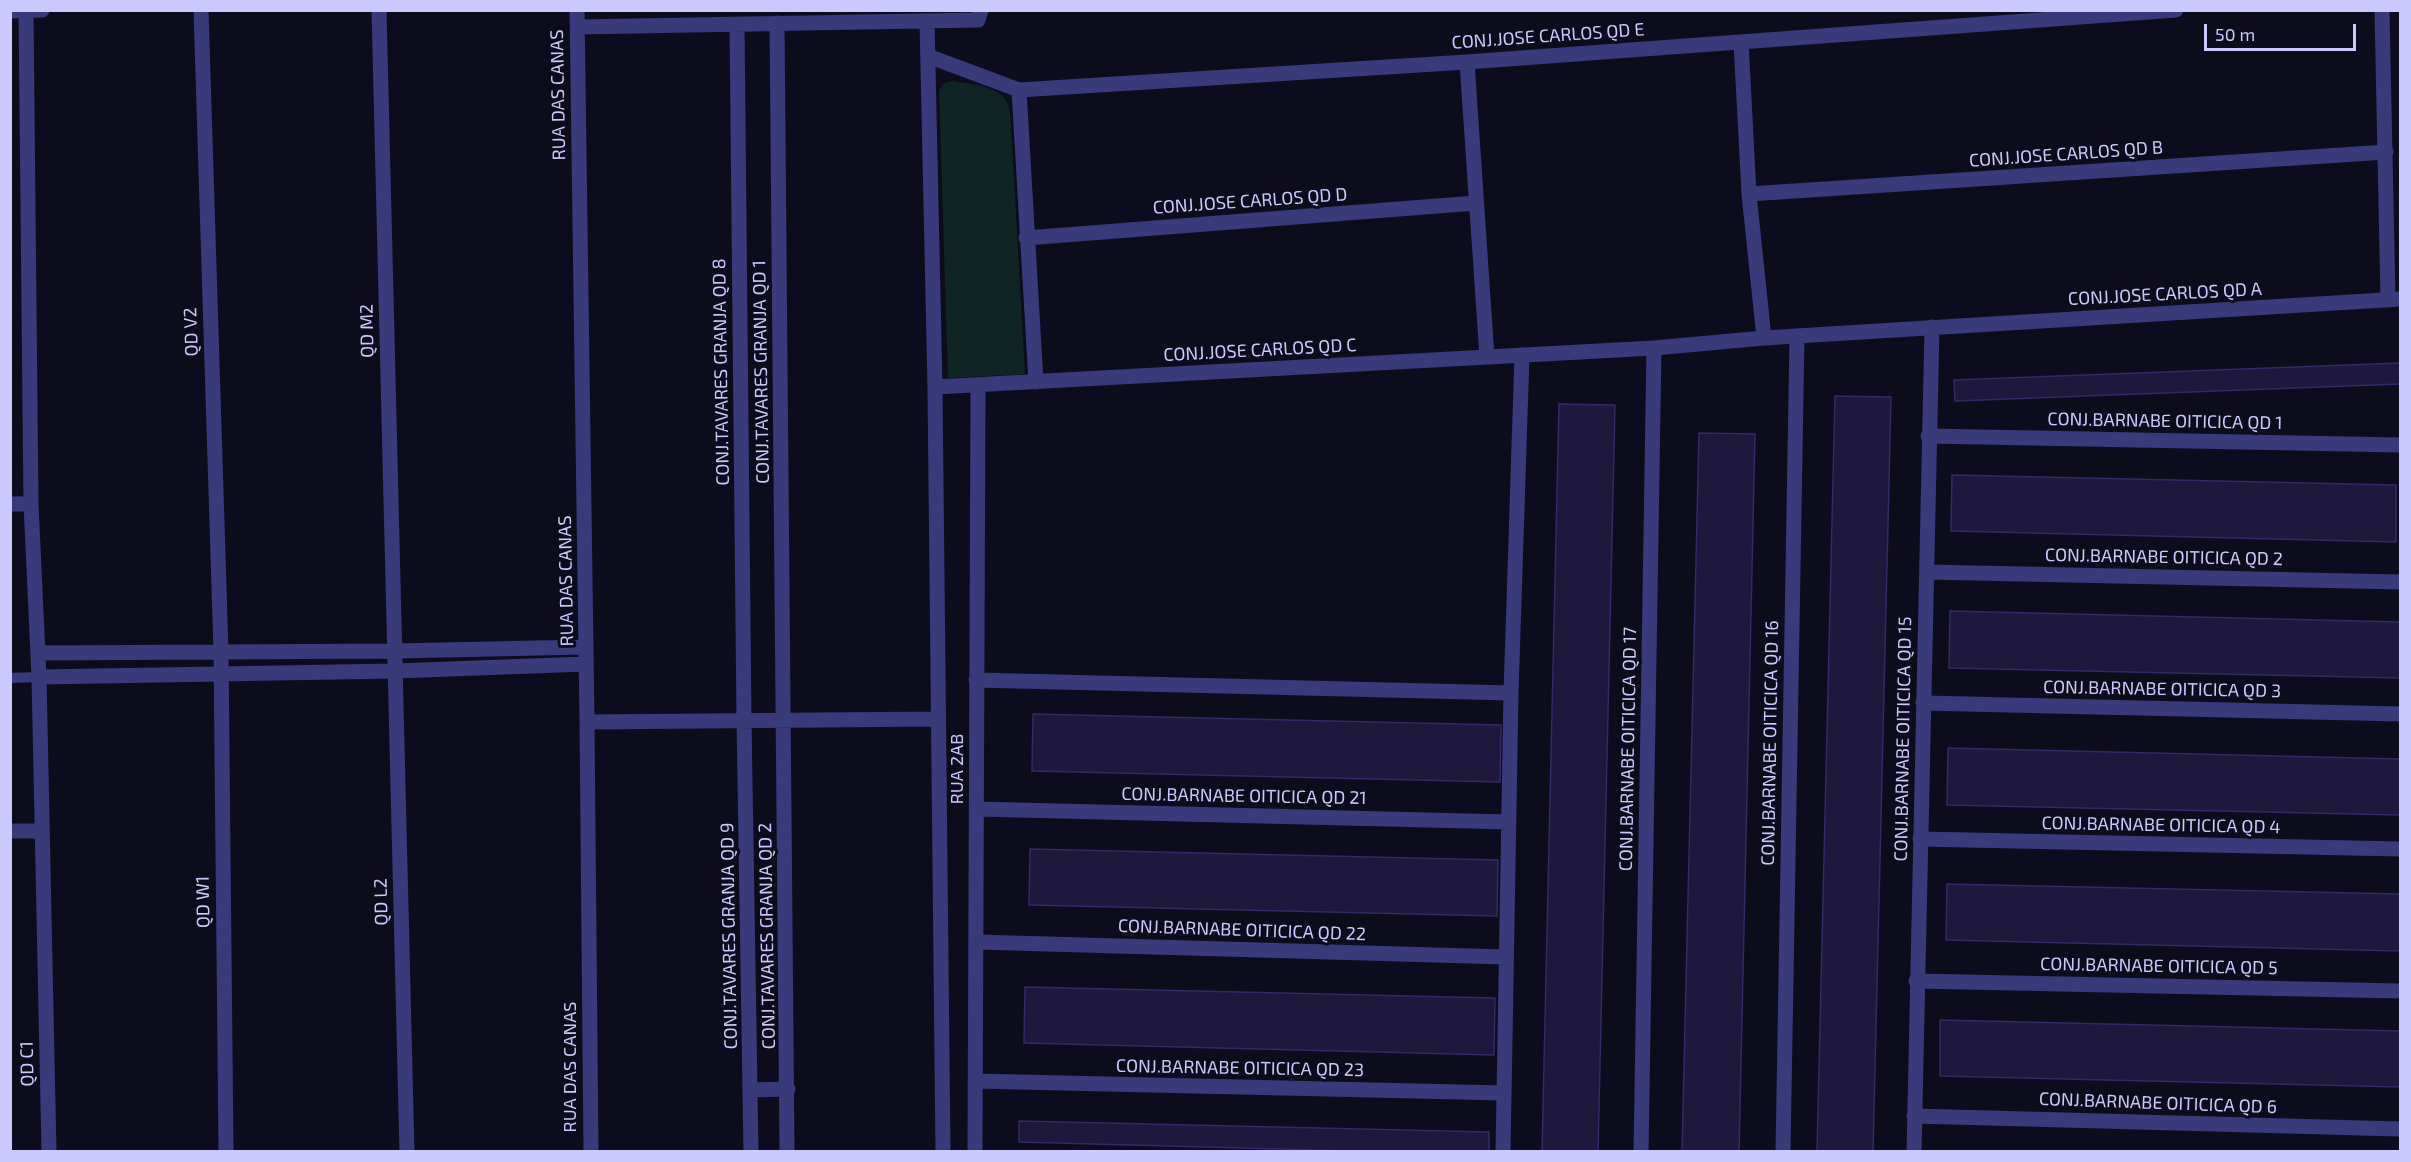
<!DOCTYPE html>
<style>
body{margin:0}
#map{position:relative;width:2411px;height:1162px;overflow:hidden;background:#0d0c1c;font-family:"Exo 2",sans-serif}
canvas{display:block}
.frame{position:absolute;inset:0;border:12px solid #cac8fd;pointer-events:none}
.scale{position:absolute;left:2204px;top:24px;width:152px;height:27px;box-sizing:border-box;border:3px solid #cac8fd;border-top:0;padding-left:8px;font-size:18px;line-height:21px;white-space:nowrap;color:#cac8fd;-webkit-text-stroke:4px #0d0c1c;paint-order:stroke}
</style>
<div id="map">
<canvas width="2411" height="1162"></canvas>
<div class="frame"></div>
<div class="scale">50 m</div>
</div>
<script>
const context = document.querySelector('canvas').getContext('2d');
context.lineJoin = 'round';
function fillPath(path, color) { context.fillStyle = color; context.fill(path, 'evenodd'); }
function stroke(path, color, width, dash) { context.strokeStyle = color; context.lineWidth = width; context.lineCap = dash ? 'butt' : 'round'; context.setLineDash(dash || []); context.stroke(path); }
function drawText(font, color, halo, rows, align = 'center') {
  context.font = font + ' "Exo 2",sans-serif'; context.lineWidth = 6; context.setLineDash([]); context.textBaseline = 'middle'; context.strokeStyle = halo; context.fillStyle = color; for (const [text, x, y, turn = 0] of rows) {
    context.save(); context.translate(x, y); context.rotate((+turn || 0) * Math.PI / 180); context.textAlign = isNaN(turn) ? turn : align; if (halo) context.strokeText(text, 0, 0); context.fillText(text, 0, 0); context.restore();
  }
}
fillPath(new Path2D(`
 M953 81C975 85 1003 85 1010 109L1025 374 948 378 939 91 944 83Z`), '#0f2523');
const building = new Path2D(`
 M2400 363V384L1955 401 1954 380Z
 M1835 396 1891 397 1873 1152H1817Z
 M1559 404 1615 405 1598 1152H1542Z
 M1699 433 1755 434 1739 1152H1682Z
 M1952 475 2396 485V542L1951 531Z
 M1950 611 2400 622V678L1949 668Z
 M1033 714 1501 725 1500 782 1032 771Z
 M1948 748 2400 759V815L1947 805Z
 M1030 849 1498 860 1497 916 1029 905Z
 M1947 884 2400 894V951L1946 940Z
 M1025 987 1495 998 1494 1055 1024 1043Z
 M1940 1020 2400 1031V1087L1940 1076Z
 M1019 1121 1489 1132V1152H1391L1019 1142Z`);
fillPath(building, '#1d183c');
stroke(building, '#322b67', 1.5);
stroke(new Path2D(`
 M10 678 39 677`), '#383a7a', 10);
stroke(new Path2D(`
 M26 10 31 504 39 677 49 1152
 M201 10 221 651 226 1152
 M379 10 407 1152
 M577 10 587 722 591 1152
 M2382 10 2388 300
 M10 11 42 10
 M927 21 935 387 943 1152
 M777 23 787 1152
 M737 24 744 720 751 1152
 M577 27 978 20 981 10
 M1741 42 1749 194 1764 338
 M928 56 1019 90 1467 62 2176 10
 M1467 62 1487 357
 M1019 90 1036 382
 M1749 194 2386 152
 M1026 238 1476 203
 M935 387 1654 348 1764 338 2400 299
 M1928 436 2400 445
 M10 504H31
 M1927 572 2400 582
 M38 653 394 651 586 647
 M39 677 395 671 586 664
 M976 680 1511 693
 M1923 703 2400 714
 M587 722 938 719
 M977 809 1509 822
 M10 831H41
 M1920 839 2400 849
 M977 942 1506 957
 M1916 981 2400 991
 M975 1081 1504 1093
 M751 1090 788 1089
 M1914 1116 2400 1129
 M975 1152 978 385
 M1503 1152 1511 693 1522 355
 M1641 1152 1654 348
 M1783 1152 1797 336
 M1914 1152 1932 327`), '#383a7a', 15);
drawText('18px', '#cac8fd', '#0d0c1c', [
 ["CONJ.JOSE CARLOS QD E",1548,36,-4],
 ["RUA DAS CANAS",558,95,-91],
 ["CONJ.JOSE CARLOS QD B",2066,154,-4],
 ["CONJ.JOSE CARLOS QD D",1250,201,-4],
 ["CONJ.JOSE CARLOS QD A",2165,294,-3],
 ["QD M2",367,331,-91],
 ["QD V2",191,332,-92],
 ["CONJ.JOSE CARLOS QD C",1260,350,-3],
 ["CONJ.TAVARES GRANJA QD 8",721,372,-91],
 ["CONJ.TAVARES GRANJA QD 1",761,372,-91],
 ["CONJ.BARNABE OITICICA QD 1",2165,421,1],
 ["CONJ.BARNABE OITICICA QD 2",2164,557,1],
 ["RUA DAS CANAS",566,581,-91],
 ["CONJ.BARNABE OITICICA QD 3",2162,689,1],
 ["CONJ.BARNABE OITICICA QD 15",1903,739,-89],
 ["CONJ.BARNABE OITICICA QD 16",1770,743,-89],
 ["CONJ.BARNABE OITICICA QD 17",1628,749,-89],
 ["RUA 2AB",957,769,-90],
 ["CONJ.BARNABE OITICICA QD 21",1244,796,1],
 ["CONJ.BARNABE OITICICA QD 4",2161,825,1],
 ["QD W1",203,902,-91],
 ["QD L2",381,902,-91],
 ["CONJ.BARNABE OITICICA QD 22",1242,930,2],
 ["CONJ.TAVARES GRANJA QD 9",729,936,-91],
 ["CONJ.TAVARES GRANJA QD 2",767,936,-91],
 ["CONJ.BARNABE OITICICA QD 5",2159,966,1],
 ["QD C1",27,1064,-91],
 ["RUA DAS CANAS",570,1067,-90],
 ["CONJ.BARNABE OITICICA QD 23",1240,1068,1],
 ["CONJ.BARNABE OITICICA QD 6",2158,1103,2]
]);
</script>
